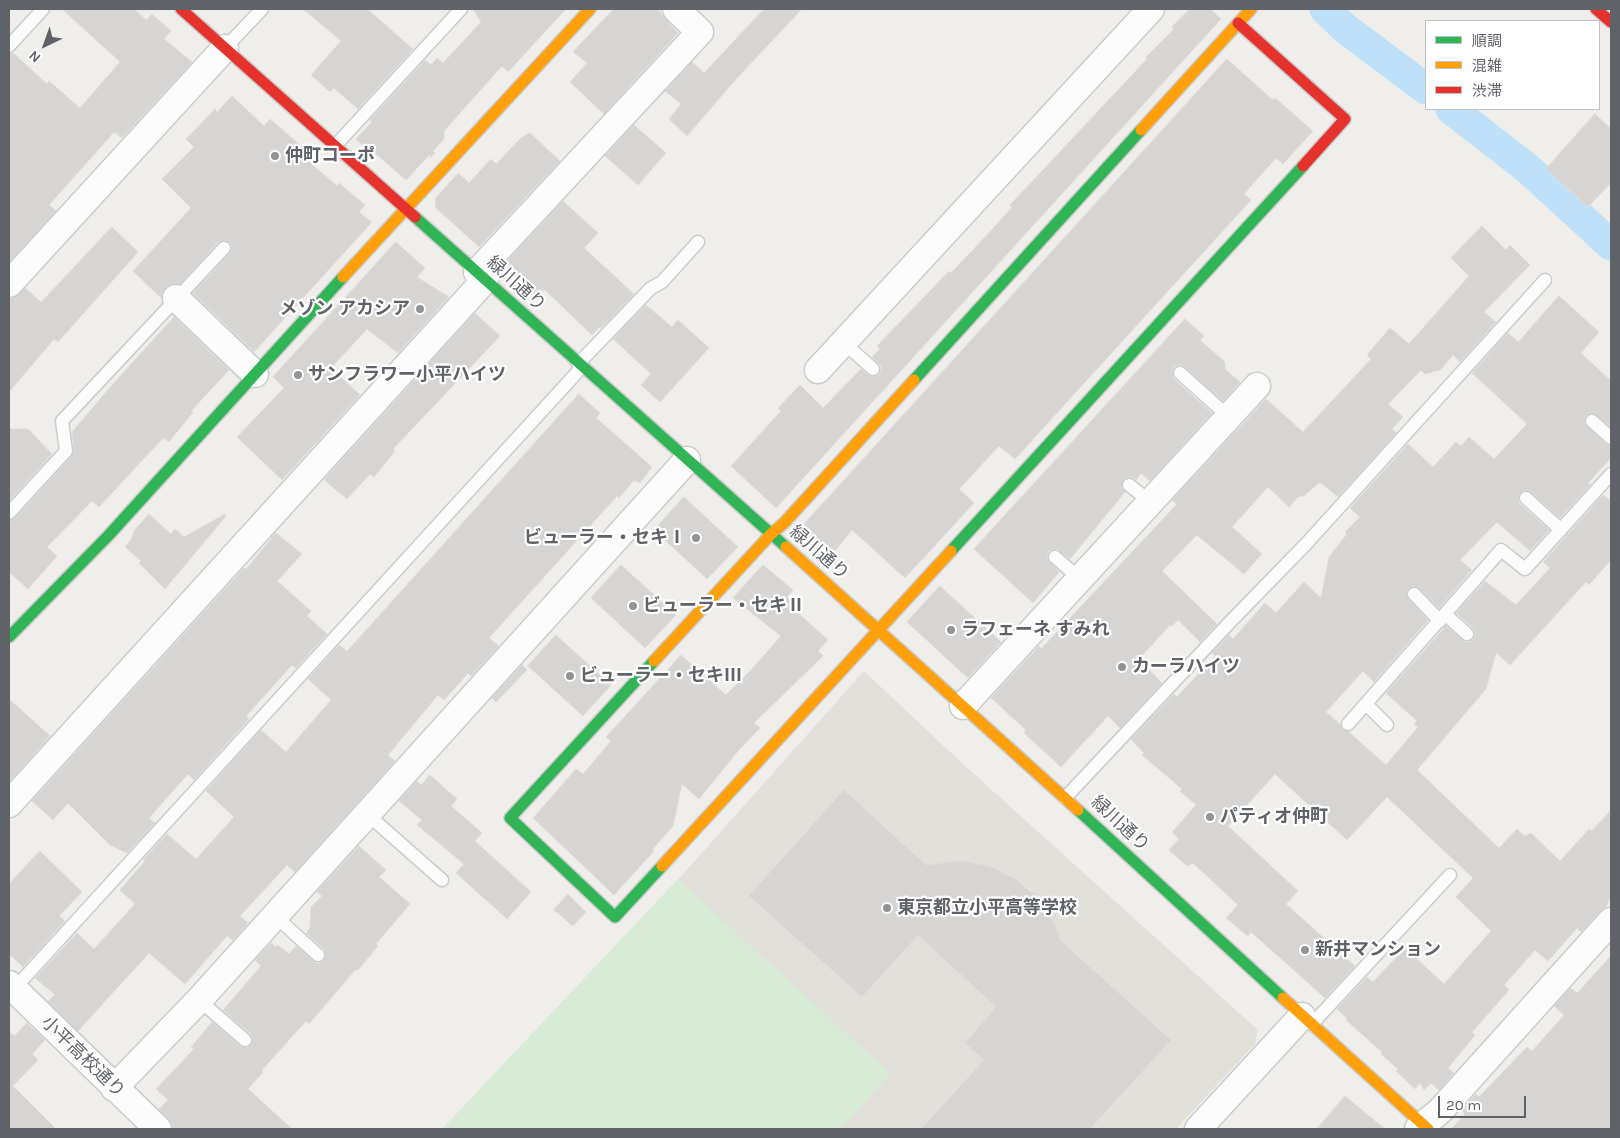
<!DOCTYPE html>
<meta charset="utf-8">
<style>
body{margin:0}
#map{position:relative;width:1620px;height:1138px;overflow:hidden;background:#efeeea;font-family:Karla,"Noto Sans JP",sans-serif}
canvas{display:block}
.frame{position:absolute;inset:0;border:10px solid #5f6368;pointer-events:none}
.legend{position:absolute;left:1425px;top:20px;width:175px;height:90px;box-sizing:border-box;background:#fff;border:1px solid #bfc1c3;margin:0;padding:6px 9px;list-style:none;font-size:15px;color:#5f6368}
.legend li{display:flex;align-items:center;gap:10px;height:25px}
.legend b{width:25px;border:1px solid #bfc1c3}
.north{position:absolute;left:20px;top:20px;width:50px;height:50px;-webkit-text-stroke:4px #fff;paint-order:stroke;rotate:222deg;font-size:14px;font-weight:700;line-height:20px;text-align:center;color:#5f6368}
.north::after{content:'';display:block;margin:auto;width:18px;height:22px;background:#5f6368;clip-path:polygon(50% 0,100% 100%,50% 72%,0 100%)}
.scale{position:absolute;left:1438px;top:1096px;width:88px;height:22px;box-sizing:border-box;border:2px solid #5f6368;border-top:0;padding-left:6px;font-size:15px;line-height:18px;white-space:nowrap;color:#5f6368;-webkit-text-stroke:4px #fff;paint-order:stroke}
</style>
<div id="map">
<canvas width="1620" height="1138"></canvas>
<div class="frame"></div>
<ul class="legend">
<li><b style="height:6px;background:#30b455"></b>順調</li>
<li><b style="height:6px;background:#ff9f0a"></b>混雑</li>
<li><b style="height:6px;background:#e5322d"></b>渋滞</li>
</ul>
<div class="north">N</div>
<div class="scale">20 m</div>
</div>
<script>
const context = document.querySelector('canvas').getContext('2d');
context.lineJoin = 'round';
function fillPath(path, color) { context.fillStyle = color; context.fill(path, 'evenodd'); }
function stroke(path, color, width, dash) { context.strokeStyle = color; context.lineWidth = width; context.lineCap = dash ? 'butt' : 'round'; context.setLineDash(dash || []); context.stroke(path); }
function drawText(font, color, halo, rows, align = 'center') {
  context.font = font + ' Karla,"Noto Sans JP",sans-serif'; context.lineWidth = 4.5; context.setLineDash([]); context.textBaseline = 'middle'; context.strokeStyle = halo; context.fillStyle = color; for (const [text, x, y, turn = 0] of rows) {
    context.save(); context.translate(x, y); context.rotate((+turn || 0) * Math.PI / 180); context.textAlign = isNaN(turn) ? turn : align; if (halo) context.strokeText(text, 0, 0); context.fillText(text, 0, 0); context.restore();
  }
}
fillPath(new Path2D(`
 M864 671 964 765 1258 1030 1255 1044 1176 1129H443L627 937Z`), '#e2e0da');
fillPath(new Path2D(`
 M678 879 891 1074 841 1129H442Z`), '#d8ebd6');
stroke(new Path2D(`
 M1325 9 1346 29 1426 89
 M1451 109 1527 168 1611 245`), '#bfe0f9', 31);
const building = new Path2D(`
 M62 9H134L146 20 152 14 171 31 164 39 192 62 122 138 114 132 49 205 56 211 9 262V54L13 53 47 84 49 81 80 108 120 62Z
 M303 9H367L413 49 358 109 334 88 330 92 311 75 341 41Z
 M473 9H566L508 72 502 66 444 131V139L433 151 435 153 430 158V154L406 180 374 152 372 154 356 139 372 122 370 120 425 60 431 65 437 58 443 63 481 22Z
 M614 9H658L666 20 678 33 604 114 570 82 587 63 573 52Z
 M764 9H802L737 78 687 136 669 119 681 104 665 91 692 62 704 73Z
 M1190 9H1210L1221 19 776 508 731 466 781 411 778 408 800 385 823 408 861 369 871 377 879 375 881 371V366L872 357 880 349 877 346 949 271 951 273 987 235 1012 207 1010 205 1147 59 1146 57 1174 29 1172 27Z
 M1227 59 1273 100 1275 98 1313 131 1283 164 1276 158 1244 194 1251 200 1015 459 999 446 959 489 974 503 905 578 852 530 828 559 797 532Z
 M232 96 264 126 270 119 308 152 304 157 337 186 339 183 365 205 359 212 372 222 254 352 193 293 230 253 232 246 229 242 225 240 218 242 180 284H172L166 287 162 294 161 298 133 271 191 208 162 179 194 147 186 139 215 109 217 112Z
 M1595 114 1611 129V183L1588 207 1546 169Z
 M634 125 666 153 638 185 605 156Z
 M530 133 560 161 479 247 436 208 435 199 458 173 469 183 491 159 496 164 521 138Z
 M563 201 598 233 584 248 634 294 601 328 599 327 592 335 544 289 536 299 503 271V266Z
 M1482 226 1506 250 1510 245 1530 265 1484 312 1496 322 1460 362 1453 355 1440 370 1425 374 1421 370 1388 404 1403 417 1392 429 1396 433 1338 497 1320 482 1304 496 1298 497 1289 507 1268 487 1232 527 1262 554 1244 574 1197 535 1162 571 1217 624 1200 642 1178 620 1172 626 1170 625 1139 659 1162 683 1120 728 1108 716 1061 767 1024 733 1026 730 991 698 1039 646 1041 649 1177 504 1172 500 1266 399 1303 432 1371 359 1367 355 1390 328 1409 344 1469 276 1451 258Z
 M112 227 138 252 58 342 54 339 9 392V299L14 298 25 288 41 302Z
 M396 242 425 268 417 277 449 297 398 353 367 329 331 368 360 395 282 480 237 437 284 388 273 377Z
 M1559 296 1599 332 1581 353 1611 381V427L1593 413 1586 415 1584 423 1606 444 1611 446V458L1588 483 1591 484 1560 518 1531 492 1524 490 1520 493 1518 500 1520 504 1549 530 1530 551 1497 522 1460 560 1472 570 1439 608 1419 588 1413 586 1409 588 1406 592 1408 599 1428 620 1374 682 1363 671 1326 712 1340 724 1343 730 1349 732 1386 765 1418 727 1414 724 1417 721 1386 693 1446 626 1465 642H1469L1473 639 1475 632 1473 628 1456 613 1485 581 1516 605 1550 568 1543 562 1603 495 1611 501V560L1589 585 1586 582 1510 665 1496 653 1486 689 1417 770 1499 848 1517 829 1525 836 1531 833 1560 861 1589 829 1592 831 1611 810V895L1606 907 1600 911 1581 932 1577 928 1548 961 1535 950 1504 985 1509 990 1472 1032 1475 1035 1448 1068 1454 1073 1439 1090 1431 1083 1424 1090 1420 1083 1415 1089 1396 1071 1398 1069 1381 1054 1382 1052 1346 1020 1348 1019 1337 1009 1367 977 1373 982 1405 948 1444 984 1491 931 1456 897 1473 878 1387 797 1347 840 1275 774 1228 826 1298 891 1286 904 1355 966 1325 998 1251 932 1248 936 1226 918 1238 905 1193 863 1187 866 1169 850 1179 839 1172 832 1196 805 1180 791 1182 789 1142 755 1144 753 1131 739 1174 694 1177 697 1215 656 1212 653 1229 635 1233 639 1265 603 1276 613 1304 582 1321 598 1329 557 1347 534 1345 532 1360 517 1350 508 1408 444 1433 467 1456 442 1461 446 1469 437 1494 459 1527 424 1472 373 1508 333 1518 342Z
 M646 305 672 327 678 320 709 348 660 402 641 385 651 374 613 339Z
 M475 313 500 336 393 449 395 451 374 477 370 474 347 499 324 480Z
 M174 317 229 370 191 411 193 412 169 442 163 438 99 507 92 501 47 547 57 556 28 589 9 572V521L15 518 72 456 74 450 72 432 106 392Z
 M1185 319 1204 336 1200 340 1225 362V369L1240 382 1223 401 1185 367 1181 365 1174 367 1172 372 1174 379 1212 413 1150 481 1141 473 1136 480 1130 477 1123 480 1121 488 1125 492 1070 559 1057 549 1049 551 1047 555 1048 560 1059 572 1033 603 974 549Z
 M579 394 600 413 596 418 652 467 640 483 634 480 619 498 617 496 489 638 499 646 471 676 468 673 444 700 438 695 388 755 395 761 295 872 287 865 240 916 248 923 233 940 227 936 185 984 149 953 78 1031 48 1001 55 995 35 978 77 933 94 949 135 904 120 890 145 861 143 860 167 834 196 859 234 817 206 791 261 730 286 752 331 700 308 679 339 645 347 651Z
 M9 429H28L52 454 9 501Z
 M684 497 738 547 707 579 654 530Z
 M149 514 171 534 175 529 184 537 225 514 226 516 165 589 139 563 141 561 125 547 132 538 134 531Z
 M276 533 302 554 277 581 311 611 307 616 327 634 296 668 292 665 246 716 249 719 194 780 188 774 149 818 155 823 127 853 110 845 68 803 53 820 32 801 244 568 246 569Z
 M621 565 676 615 645 648 591 598Z
 M763 565 793 590 787 597 791 601 788 604 828 640 818 651 823 656 754 723 760 728 738 751 699 799 682 784 673 826 652 850 654 851 614 895 533 818 576 769 583 774 611 741 606 737 681 655 726 695 752 669 781 636 733 598Z
 M940 586 1001 642 968 678 907 622Z
 M556 635 611 685 583 716 528 666Z
 M522 665 527 670 496 702 492 698Z
 M9 699 50 736 9 782Z
 M430 775 457 799 451 806 482 833 475 841 531 892 507 919 456 873 464 864 417 825 422 820 399 801 417 781 421 785Z
 M844 790 926 865 961 861 992 867 1017 880 1039 899 1054 923 1061 941 1171 1040 1090 1129H921L984 1060 965 1043 996 1007 918 935 862 997 749 896Z
 M359 846 386 870 379 877 410 904 376 944 378 946 358 970H355L309 1024 306 1021 262 1070 263 1072 248 1089 292 1129H173L172 1124 169 1119 159 1109 168 1100 156 1089 194 1049 191 1047 212 1022 240 1046 247 1048 251 1045 253 1038 251 1034 223 1010 261 966 255 960 271 943 276 947 278 945 289 954 296 946 316 963H320L324 960 326 956 324 949 306 933 310 928 311 907 322 896 317 892Z
 M40 851 82 892 59 916 65 921 23 967 9 954V884Z
 M568 894 586 912 573 926 554 910Z
 M1611 956V1129H1451L1465 1114 1461 1110 1476 1094 1479 1097 1527 1047 1532 1051 1564 1015 1554 1006 1567 992 1571 988 1577 993Z
 M27 1023 45 1040 32 1054 38 1060 13 1086 56 1129H9V1031L14 1036Z
 M1345 1096 1385 1129H1317Z`);
fillPath(building, '#d6d5d3');
stroke(building, '#deddd9', 1);
const lane = new Path2D(`
 M9 46 43 9
 M225 48 262 9
 M335 146 461 9
 M843 342 873 369
 M578 364 651 288 662 282 698 242
 M1180 373 1229 417
 M1592 421 1611 438
 M1129 485 1151 502
 M1526 498 1561 530
 M9 513 66 451 62 421 224 248
 M1055 557 1080 579
 M1414 594 1440 621
 M1446 615 1467 634
 M1366 704 1387 725
 M1348 724 1501 550 1525 569 1611 474
 M1065 798 1231 621 1306 544 1545 280
 M367 814 442 880
 M275 916 318 955
 M14 989 582 367
 M199 1000 245 1040
 M1312 1024 1450 875`);
const street = new Path2D(`
 M477 272 700 32 676 9
 M9 284 225 48
 M176 298 255 374
 M818 370 1151 9
 M963 706 1257 386
 M9 804 485 280
 M9 984 158 1129
 M114 1088 199 1000 687 460
 M1198 1129 1302 1016
 M1418 1129 1440 1111 1611 921`);
const fast = new Path2D(`
 M415 217 786 547
 M914 380 1141 130
 M951 551 1303 166
 M9 637 108 536 343 277
 M654 661 510 818 615 917 662 866
 M1078 810 1283 998`);
const slow = new Path2D(`
 M1141 130 1251 9
 M343 277 590 9
 M786 547 1078 810
 M654 661 771 534 784 523 914 380
 M662 866 951 551
 M1283 998 1428 1129`);
const jam = new Path2D(`
 M181 9 415 217
 M1596 9 1611 22
 M1238 23 1345 119 1303 166`);
stroke(lane, '#cbcccc', 15);
stroke(street, '#cbcccc', 29);
stroke(fast, '#cacacb', 14);
stroke(slow, '#cacacb', 14);
stroke(jam, '#cacacb', 14);
stroke(lane, '#fdfcfc', 12);
stroke(street, '#fdfcfc', 26);
stroke(fast, '#30b455', 11);
stroke(slow, '#ff9f0a', 11);
stroke(jam, '#e5322d', 11);
for (const [x, y, r, color] of [
 [275,156,5,"#919496"],
 [420,309,5,"#919496"],
 [298,375,5,"#919496"],
 [696,538,5,"#919496"],
 [633,606,5,"#919496"],
 [951,630,5,"#919496"],
 [1122,667,5,"#919496"],
 [570,676,5,"#919496"],
 [1210,817,5,"#919496"],
 [887,908,5,"#919496"],
 [1305,950,5,"#919496"]
]) { const dot = new Path2D(); dot.arc(x, y, r, 0, 2 * Math.PI); context.fillStyle = color; context.fill(dot); stroke(dot, '#fff', 2); }
drawText('bold 18px', '#5f6368', '#fff', [
 ["仲町コーポ",285,156],
 ["メゾン アカシア",410,309,"right"],
 ["サンフラワー小平ハイツ",308,375],
 ["ビューラー・セキⅠ",686,538,"right"],
 ["ビューラー・セキⅡ",643,606],
 ["ラフェーネ すみれ",961,630],
 ["カーラハイツ",1132,667],
 ["ビューラー・セキⅢ",580,676],
 ["パティオ仲町",1220,817],
 ["東京都立小平高等学校",897,908],
 ["新井マンション",1315,950]
], 'left');
drawText('18px', '#5f6368', '#fff', [
 ["緑川通り",516,284,42],
 ["緑川通り",819,553,41],
 ["緑川通り",1120,824,43],
 ["小平高校通り",83,1057,44]
]);
</script>
